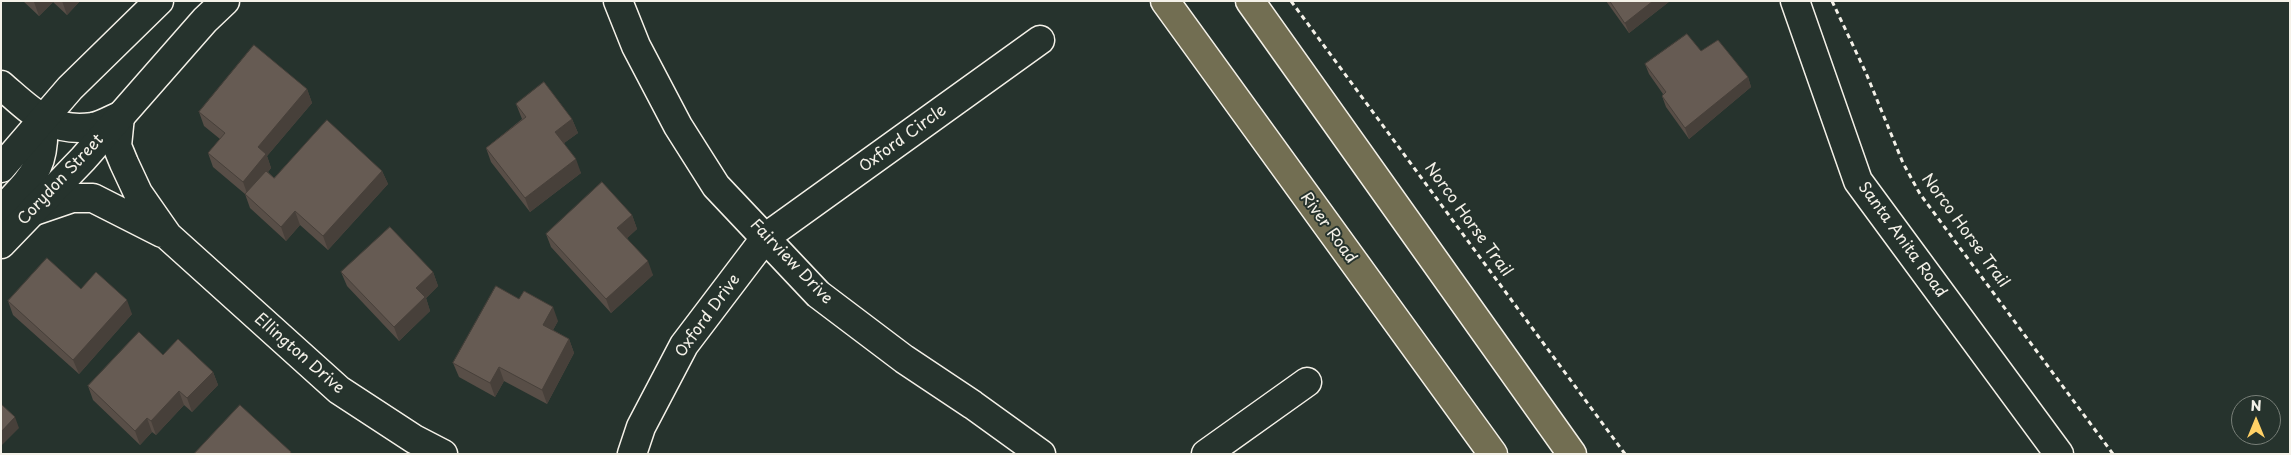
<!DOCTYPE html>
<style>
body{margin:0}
#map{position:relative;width:2291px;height:455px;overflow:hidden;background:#26332d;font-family:"Playpen Sans",sans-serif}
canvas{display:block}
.frame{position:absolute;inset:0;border:2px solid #f4f1e8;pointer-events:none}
.north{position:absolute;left:2231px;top:395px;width:50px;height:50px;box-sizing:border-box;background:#26332d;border:1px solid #787f78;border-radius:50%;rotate:0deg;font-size:14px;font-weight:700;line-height:20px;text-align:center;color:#f4f1e8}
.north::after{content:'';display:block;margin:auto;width:18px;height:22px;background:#ffd166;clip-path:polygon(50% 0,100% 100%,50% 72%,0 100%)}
</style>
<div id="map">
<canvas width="2291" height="455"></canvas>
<div class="frame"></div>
<div class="north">N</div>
</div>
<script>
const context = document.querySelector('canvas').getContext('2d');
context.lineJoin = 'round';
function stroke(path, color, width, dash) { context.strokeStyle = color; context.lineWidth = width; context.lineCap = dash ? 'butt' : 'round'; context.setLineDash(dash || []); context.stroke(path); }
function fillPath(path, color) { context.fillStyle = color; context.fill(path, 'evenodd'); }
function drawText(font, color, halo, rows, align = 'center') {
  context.font = font + ' "Playpen Sans",sans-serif'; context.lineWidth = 4; context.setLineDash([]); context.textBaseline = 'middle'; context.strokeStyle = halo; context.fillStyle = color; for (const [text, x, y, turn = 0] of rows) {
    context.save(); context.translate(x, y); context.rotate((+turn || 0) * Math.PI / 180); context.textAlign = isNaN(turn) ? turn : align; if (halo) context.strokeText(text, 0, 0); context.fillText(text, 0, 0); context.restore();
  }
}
const minor = new Path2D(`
 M618 1 636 46 678 126 716 186 818 294 904 359 973 405 1041 454
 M1795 1 1858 181 2059 454
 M1 85C30 110 50 133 92 127 101 126 112 119 120 116L117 146 124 163 138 193 168 236 339 390 414 439 443 454
 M1 211C32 177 46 169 43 120
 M34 211 72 198H93L162 233
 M632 454 641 427 684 345 766 237 1040 40
 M1206 454 1307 382`);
const secondary = new Path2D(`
 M1 168 70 88 159 1
 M1 244 83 159 205 20 225 1`);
const primary = new Path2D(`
 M1165 1 1493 454
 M1250 1 1572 454`);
stroke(minor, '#f4f1e8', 31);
stroke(secondary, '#f4f1e8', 31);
stroke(primary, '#f4f1e8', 31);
stroke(new Path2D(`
 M1291 1 1625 454
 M1832 1 1866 73 1903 163 1920 194 2113 454`), '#f4f1e8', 3, [5, 4]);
stroke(minor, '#26332d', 28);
stroke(secondary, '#26332d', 28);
stroke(primary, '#726e52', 28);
fillPath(new Path2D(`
 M23 1H80L67 15 53 2 39 16Z
 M1606 1H1670L1629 33Z
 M1701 51 1748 77 1751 87 1689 139 1666 107 1662 96 1663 94 1649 74 1645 64Z
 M307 89 312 103 267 156 271 168 268 172 274 178 382 171 388 184 328 250 300 225 286 241 250 208 245 194 213 167 208 153 220 139 204 126 199 112Z
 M516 104 572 119 578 133 564 143 581 173 530 212 491 162 486 148 522 119Z
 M632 215 637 229 627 238 653 275 611 313 551 247 546 234Z
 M341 272H433L438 286 426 298 430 311 399 341 347 286Z
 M81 289 132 314 79 374 13 315 8 301Z
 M558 321 553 330 569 339 574 353 547 404 504 381 495 397 459 377 453 363Z
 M163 355 213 372 218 385 192 412 184 405 156 435 152 432 140 445 93 400 88 386Z`), '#584e47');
fillPath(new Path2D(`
 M35 1H52L53 2 39 16 34 2Z
 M62 1H80L67 15Z
 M1653 1H1670L1629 33 1625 23Z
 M1748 77 1751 87 1689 139 1685 128Z
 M307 89 312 103 267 156 271 168 248 196 243 182 258 147Z
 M572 119 578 133 560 146 555 132Z
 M576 159 581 173 530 212 525 198Z
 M382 171 388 184 328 250 323 236Z
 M295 211 300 225 286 241 281 227Z
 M632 215 637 229 623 242 617 228Z
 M648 261 653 275 611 313 606 299Z
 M433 272 438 286 426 298 430 311 399 341 394 327 416 288Z
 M127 300 132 314 79 374 73 360Z
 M553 307 558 321 548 339 543 325Z
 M569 339 574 353 547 404 542 390Z
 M499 367 504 381 495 397 490 383Z
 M213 372 218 385 192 412 187 398Z
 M179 391 184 405 156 435 151 421Z
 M15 417 19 428 1 446V432Z
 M147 418 152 432 140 445 135 431Z`), '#47403a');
const building = new Path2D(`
 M1610 1H1653L1625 23Z
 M1687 34 1701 51 1718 40 1748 77 1685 128 1662 96 1666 92 1645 64Z
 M254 45 307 89 258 147 266 154 243 182 208 153 225 133 199 112Z
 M544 82 572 119 555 132 576 159 525 198 486 148 526 117 516 104Z
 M327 120 382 171 323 236 295 211 281 227 245 194 266 171 274 178Z
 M602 182 632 215 617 228 648 261 606 299 546 234Z
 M390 227 433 272 416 288 425 297 394 327 341 272Z
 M47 258 81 289 96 272 127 300 73 360 8 301Z
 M496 286 519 299 524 291 553 307 543 325 569 339 542 390 499 367 490 383 453 363Z
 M139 332 163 355 178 339 213 372 187 398 179 391 151 421 147 418 135 431 88 386Z
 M1 404 15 417 1 432Z
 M240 405 291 452 290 454H194Z`);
fillPath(building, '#665b53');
stroke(building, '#47403a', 1);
drawText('16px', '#f4f1e8', '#26332d', [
 ["Oxford Circle",903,139,-36],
 ["Corydon Street",61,180,-47],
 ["Norco Horse Trail",1468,220,54],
 ["River Road",1328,228,54],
 ["Norco Horse Trail",1965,231,54],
 ["Santa Anita Road",1902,240,54],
 ["Fairview Drive",791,262,46],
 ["Oxford Drive",708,316,-54],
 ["Ellington Drive",299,354,41]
]);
</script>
